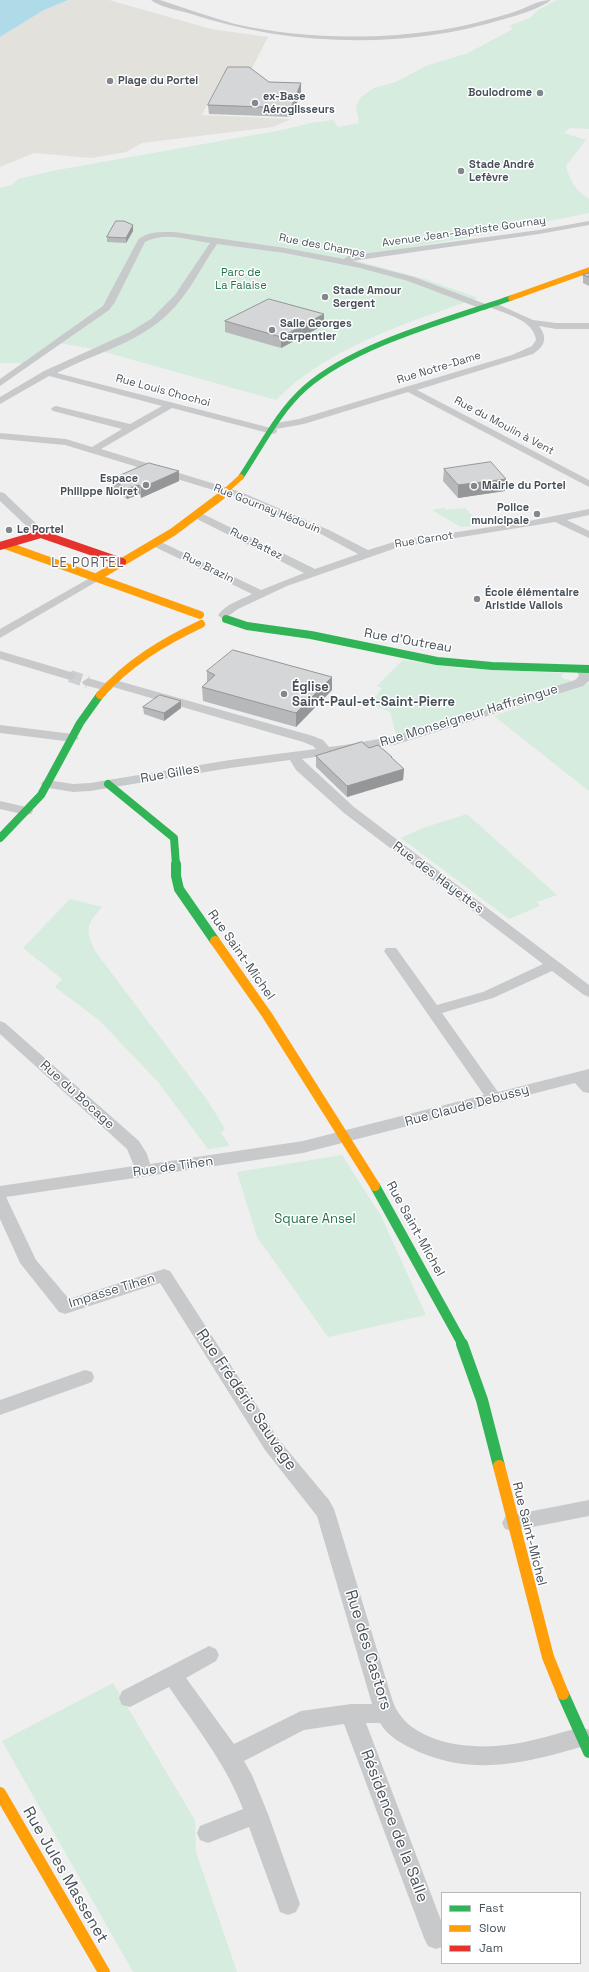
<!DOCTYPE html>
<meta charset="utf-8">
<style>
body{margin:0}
#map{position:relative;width:589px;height:1972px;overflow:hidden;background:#efefef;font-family:"Space Grotesk",sans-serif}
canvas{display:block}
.legend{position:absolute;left:441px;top:1892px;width:140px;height:72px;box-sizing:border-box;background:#fff;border:1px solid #b6b9bd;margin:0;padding:5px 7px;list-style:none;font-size:12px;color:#48515a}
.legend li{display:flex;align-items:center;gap:8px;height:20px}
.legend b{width:20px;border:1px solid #b6b9bd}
</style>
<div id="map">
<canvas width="589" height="1972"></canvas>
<ul class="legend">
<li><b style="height:5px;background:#30b455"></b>Fast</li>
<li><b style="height:5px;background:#ff9f0a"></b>Slow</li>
<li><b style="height:5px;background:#e5322d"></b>Jam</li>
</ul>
</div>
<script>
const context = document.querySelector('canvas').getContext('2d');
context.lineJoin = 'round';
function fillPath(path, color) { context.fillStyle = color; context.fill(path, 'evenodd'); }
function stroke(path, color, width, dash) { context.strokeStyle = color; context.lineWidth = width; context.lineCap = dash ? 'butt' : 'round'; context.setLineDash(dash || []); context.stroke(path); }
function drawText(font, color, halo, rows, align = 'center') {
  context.font = font + ' "Space Grotesk",sans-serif'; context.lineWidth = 3; context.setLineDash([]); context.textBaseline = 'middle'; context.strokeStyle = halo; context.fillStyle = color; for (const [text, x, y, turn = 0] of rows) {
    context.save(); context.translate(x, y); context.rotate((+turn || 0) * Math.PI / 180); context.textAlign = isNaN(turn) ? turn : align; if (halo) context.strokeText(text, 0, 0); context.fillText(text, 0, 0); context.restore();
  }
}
fillPath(new Path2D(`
 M557 0H589V129L570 128 564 133 586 140 566 166C570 181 576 191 589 199V213L460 239 346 258 428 280 478 298C418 319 353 339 301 378 292 384 284 393 276 400L94 349 53 342 22 363H0V188L12 185 18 179 52 171 282 130 311 123 333 120 338 127 359 123 356 106 361 97 374 88 396 82 426 66 468 53 513 29 509 26 530 18 538 10Z
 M444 508 447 510 465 508 481 525 461 527 432 510Z
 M403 660 466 669 565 673 561 675 562 678 572 681 480 713 396 735 390 712 372 705 371 702 382 688 377 686Z
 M589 683V791L494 716Z
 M467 814 557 895 537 902 540 906 509 919 401 838 423 828Z
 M70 899 102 907C86 925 85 929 95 951L208 1101 225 1129 221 1133 230 1146 208 1149 158 1082 100 1021 55 987 62 979 23 948Z
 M342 1155 381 1216 426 1315 328 1337 257 1237 237 1172Z
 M113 1683 195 1820 196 1852 237 1972H133L2 1741Z`), '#d5ecde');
fillPath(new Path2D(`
 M68 0H109L211 29 268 37 249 74 224 73 202 115 291 119 273 127 142 143 126 152 91 158 34 153 0 167V37L44 10Z`), '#e3e1dc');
fillPath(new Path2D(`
 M0 0H68L44 10 0 37Z`), '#aedbe7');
stroke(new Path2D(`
 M70 676 88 682`), '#cecfd1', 12, [12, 6]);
fillPath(new Path2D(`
 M151 0H160C185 8 210 17 235 24 301 39 374 40 441 30 465 26 488 20 511 13 525 9 537 0 551 0 540 9 515 16 501 20 400 50 287 46 188 13 177 10 160 7 151 0Z
 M589 221V225L539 234 352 261 414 277 488 305 492 302 495 303 533 320 556 323H589V329H556L539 326C548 338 545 346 533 354L417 390 589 480V487L408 392 304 424 276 429 277 431 276 433 272 434 172 408 101 449 241 492 329 530 368 550 397 541 524 522 589 509V515L567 520 589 531V538L555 522 399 547 287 586 238 609 224 619 220 617 218 615C226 604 240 600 252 594L151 545 149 543 151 541H159L261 590 304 573 193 517 192 515 193 513H201L315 569 358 554 321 534 233 496 65 445 0 439V433L66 439 92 447 122 429 53 411 51 409 53 407 56 406 130 424 162 406 49 376 0 404V397L44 371 130 332 151 319 175 295 210 243C189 240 165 231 145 242L115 302 109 310 0 386V379L103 306 138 240C147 231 162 232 174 232L285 248 344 259 348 256 539 230ZM217 244 285 253 360 268 408 281 482 309 485 310 489 307C506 314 534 320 536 340L532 346 512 355 299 419 271 424V428L57 373C93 354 138 343 168 314 189 294 201 267 217 244Z
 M0 492 4 493 45 532 46 534 45 536H37L0 501Z
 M97 574 101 575 103 577 101 579 0 638V629Z
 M0 651 74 673 76 676 70 680 0 659Z
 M582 665 586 666 589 671V681L583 686 394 745 302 759 354 807 589 985V997L584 995 552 971 493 998 442 1013 498 1092 589 1069V1093L583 1092 575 1083 303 1153 6 1197 36 1260 69 1299 164 1269 170 1271 279 1440 329 1500 334 1509 393 1702C408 1743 468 1750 506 1745 531 1742 556 1734 581 1727L589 1730V1743L581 1747C525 1763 475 1776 419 1752 404 1745 388 1737 380 1723H366L442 1923V1947L436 1949 428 1946 424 1938 344 1724 304 1730 244 1761 252 1775 268 1814 300 1904 296 1912 288 1915 280 1912 249 1827 208 1843 200 1840 197 1833 200 1826 243 1809C226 1764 196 1727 169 1687L130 1707 122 1705 119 1698 122 1691 209 1646 216 1649 219 1655 216 1661 186 1678 234 1744 301 1711 351 1704H372L317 1516 265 1450 160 1283 65 1314 59 1312 20 1263 0 1219V1186L134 1166 127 1149 0 1034V1021L5 1023 139 1141 147 1154 150 1164 303 1141 484 1095 384 951 386 948H396L437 1005 483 992 543 964 344 813 296 770 290 760 230 768 90 791 73 792 43 787 41 784 43 781 48 780 73 784 90 783 230 760 316 749 313 746 303 742 113 687 107 691 84 685 82 682 88 678 105 683 111 679 115 680 313 736 323 740 329 747C413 737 494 707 575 680L579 676 576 669Z
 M0 725 73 734 79 738 73 742 0 733Z
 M0 801 31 808 33 811 31 814 26 815 0 809Z
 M85 1370 92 1372 94 1377 92 1382 0 1415V1400Z
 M589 1500V1516L512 1531 505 1529 502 1523 505 1517 512 1515Z`), '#c7c9cb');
stroke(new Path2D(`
 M241 477C261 447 278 412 305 388 355 344 448 320 511 298`), '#30b455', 5.5);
stroke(new Path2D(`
 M226 619 247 626 311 635 437 661 492 666 589 669
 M108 784 174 838 176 865
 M0 838 41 795 80 723 100 695`), '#30b455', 8);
stroke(new Path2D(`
 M176 864V876L179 889 215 941
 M375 1186 463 1345`), '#30b455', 10);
stroke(new Path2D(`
 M462 1344 482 1400 499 1466
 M563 1694 589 1752`), '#30b455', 12);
stroke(new Path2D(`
 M511 298 589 270
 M219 497 241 477`), '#ff9f0a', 5.5);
stroke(new Path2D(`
 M5 545 200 615
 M97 577 173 532 221 496
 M100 695C128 663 163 642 201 624`), '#ff9f0a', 8);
stroke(new Path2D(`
 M215 941 267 1015 375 1186`), '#ff9f0a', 10);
stroke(new Path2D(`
 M499 1466 548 1657 563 1694
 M0 1793 104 1972`), '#ff9f0a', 12);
stroke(new Path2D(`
 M0 546 41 534 122 562`), '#e5322d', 8);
fillPath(new Path2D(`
 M269 82 301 83V92L291 117 209 114 208 105Z
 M133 225V231L126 243 107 242V237Z
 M589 273V286L583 283V275Z
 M324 314V325L281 348 225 332V321Z
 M444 469 506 479 505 491 458 498 443 481Z
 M112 479 179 481 141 498 140 494 127 499 112 489Z
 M207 671 332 690 296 727 203 701 202 687 207 682Z
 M143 707 181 708 164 721 144 714Z
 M369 748 392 757V759L404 769 403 780 347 797 316 767V756Z`), '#b7b8ba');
fillPath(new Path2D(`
 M301 83V92L291 117V108Z
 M133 225V231L126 243V238Z
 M324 314V325L281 348V337Z
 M179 471V481L141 498V488Z
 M506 479 505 491 458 498V485Z
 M139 485 140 494 127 499 126 489Z
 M332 677V690L296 727V713Z
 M181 701V708L164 721V713Z
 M404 769 403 780 347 797V786Z`), '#959697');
const building = new Path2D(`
 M228 67H249L269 82 301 83 291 108 208 105Z
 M116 221H124L133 225 126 238 107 237Z
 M589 273V277L583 275Z
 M269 299 324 314 281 337 225 321Z
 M491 462 506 479 458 485 444 469Z
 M149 463 179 471 141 488 139 485 126 489 112 479Z
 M233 650 332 677 296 713 202 687 215 675 207 671Z
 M160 695 181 701 164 713 143 707Z
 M362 742 369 748 378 745 392 757H391L404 769 347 786 316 756Z`);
fillPath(building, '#d5d6d8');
stroke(building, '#959697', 1);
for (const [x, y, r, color] of [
 [110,81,4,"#82888e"],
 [540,93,4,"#82888e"],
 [255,103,4,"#82888e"],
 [461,171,4,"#82888e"],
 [325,297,4,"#82888e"],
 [272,330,4,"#82888e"],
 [146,485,4,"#82888e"],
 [474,486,4,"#82888e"],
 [537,514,4,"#82888e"],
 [9,530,4,"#82888e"],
 [477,599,4,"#82888e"],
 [284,694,4,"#82888e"]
]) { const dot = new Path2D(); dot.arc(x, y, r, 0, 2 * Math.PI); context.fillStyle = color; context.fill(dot); stroke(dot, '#fff', 1.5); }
drawText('bold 11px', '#48515a', '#fff', [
 ["Plage du Portel",118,81],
 ["Boulodrome",532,93,"right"],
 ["ex-Base",263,97],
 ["Aéroglisseurs",263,110],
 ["Stade André",469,165],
 ["Lefèvre",469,178],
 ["Stade Amour",333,291],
 ["Sergent",333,304],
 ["Salle Georges",280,324],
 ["Carpentier",280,337],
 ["Espace",138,479,"right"],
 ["Philippe Noiret",138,492,"right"],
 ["Mairie du Portel",482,486],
 ["Police",529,508,"right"],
 ["municipale",529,521,"right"],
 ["Le Portel",17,530],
 ["École élémentaire",485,593],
 ["Aristide Vallois",485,606]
], 'left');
drawText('11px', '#48515a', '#fff', [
 ["Avenue Jean-Baptiste Gournay",464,232,-8],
 ["Rue des Champs",322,246,11],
 ["Rue Notre-Dame",439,368,-17],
 ["Rue Louis Chochoi",163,391,15],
 ["Rue du Moulin à Vent",504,426,28],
 ["Rue Gournay Hédouin",267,509,22],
 ["Rue Carnot",424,540,-9],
 ["Rue Battez",256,544,27],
 ["Rue Brazin",208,568,26]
]);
drawText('11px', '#20744a', '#fff', [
 ["Parc de",241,273],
 ["La Falaise",241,286]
]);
context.letterSpacing = '1px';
drawText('13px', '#5b5e62', '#fff', [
 ["LE PORTEL",88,563]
]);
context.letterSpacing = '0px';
drawText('13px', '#48515a', '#fff', [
 ["Rue d'Outreau",408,641,10],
 ["Rue Monseigneur Haffreingue",469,716,-17],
 ["Rue Gilles",170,774,-10],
 ["Rue des Hayettes",438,878,37],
 ["Rue Saint-Michel",241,955,55],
 ["Rue du Bocage",77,1095,42],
 ["Rue Claude Debussy",467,1106,-15],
 ["Rue de Tihen",173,1167,-8],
 ["Rue Saint-Michel",415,1229,61],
 ["Impasse Tihen",112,1291,-17],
 ["Rue Saint-Michel",529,1534,76]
]);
drawText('bold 13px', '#48515a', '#fff', [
 ["Église",292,687],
 ["Saint-Paul-et-Saint-Pierre",292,702]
], 'left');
drawText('13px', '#20744a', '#fff', [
 ["Square Ansel",315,1219]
]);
drawText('16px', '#48515a', '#fff', [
 ["Rue Frédéric Sauvage",246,1400,56],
 ["Rue des Castors",368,1650,73],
 ["Résidence de la Salle",394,1826,69],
 ["Rue Jules Massenet",65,1875,60]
]);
</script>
